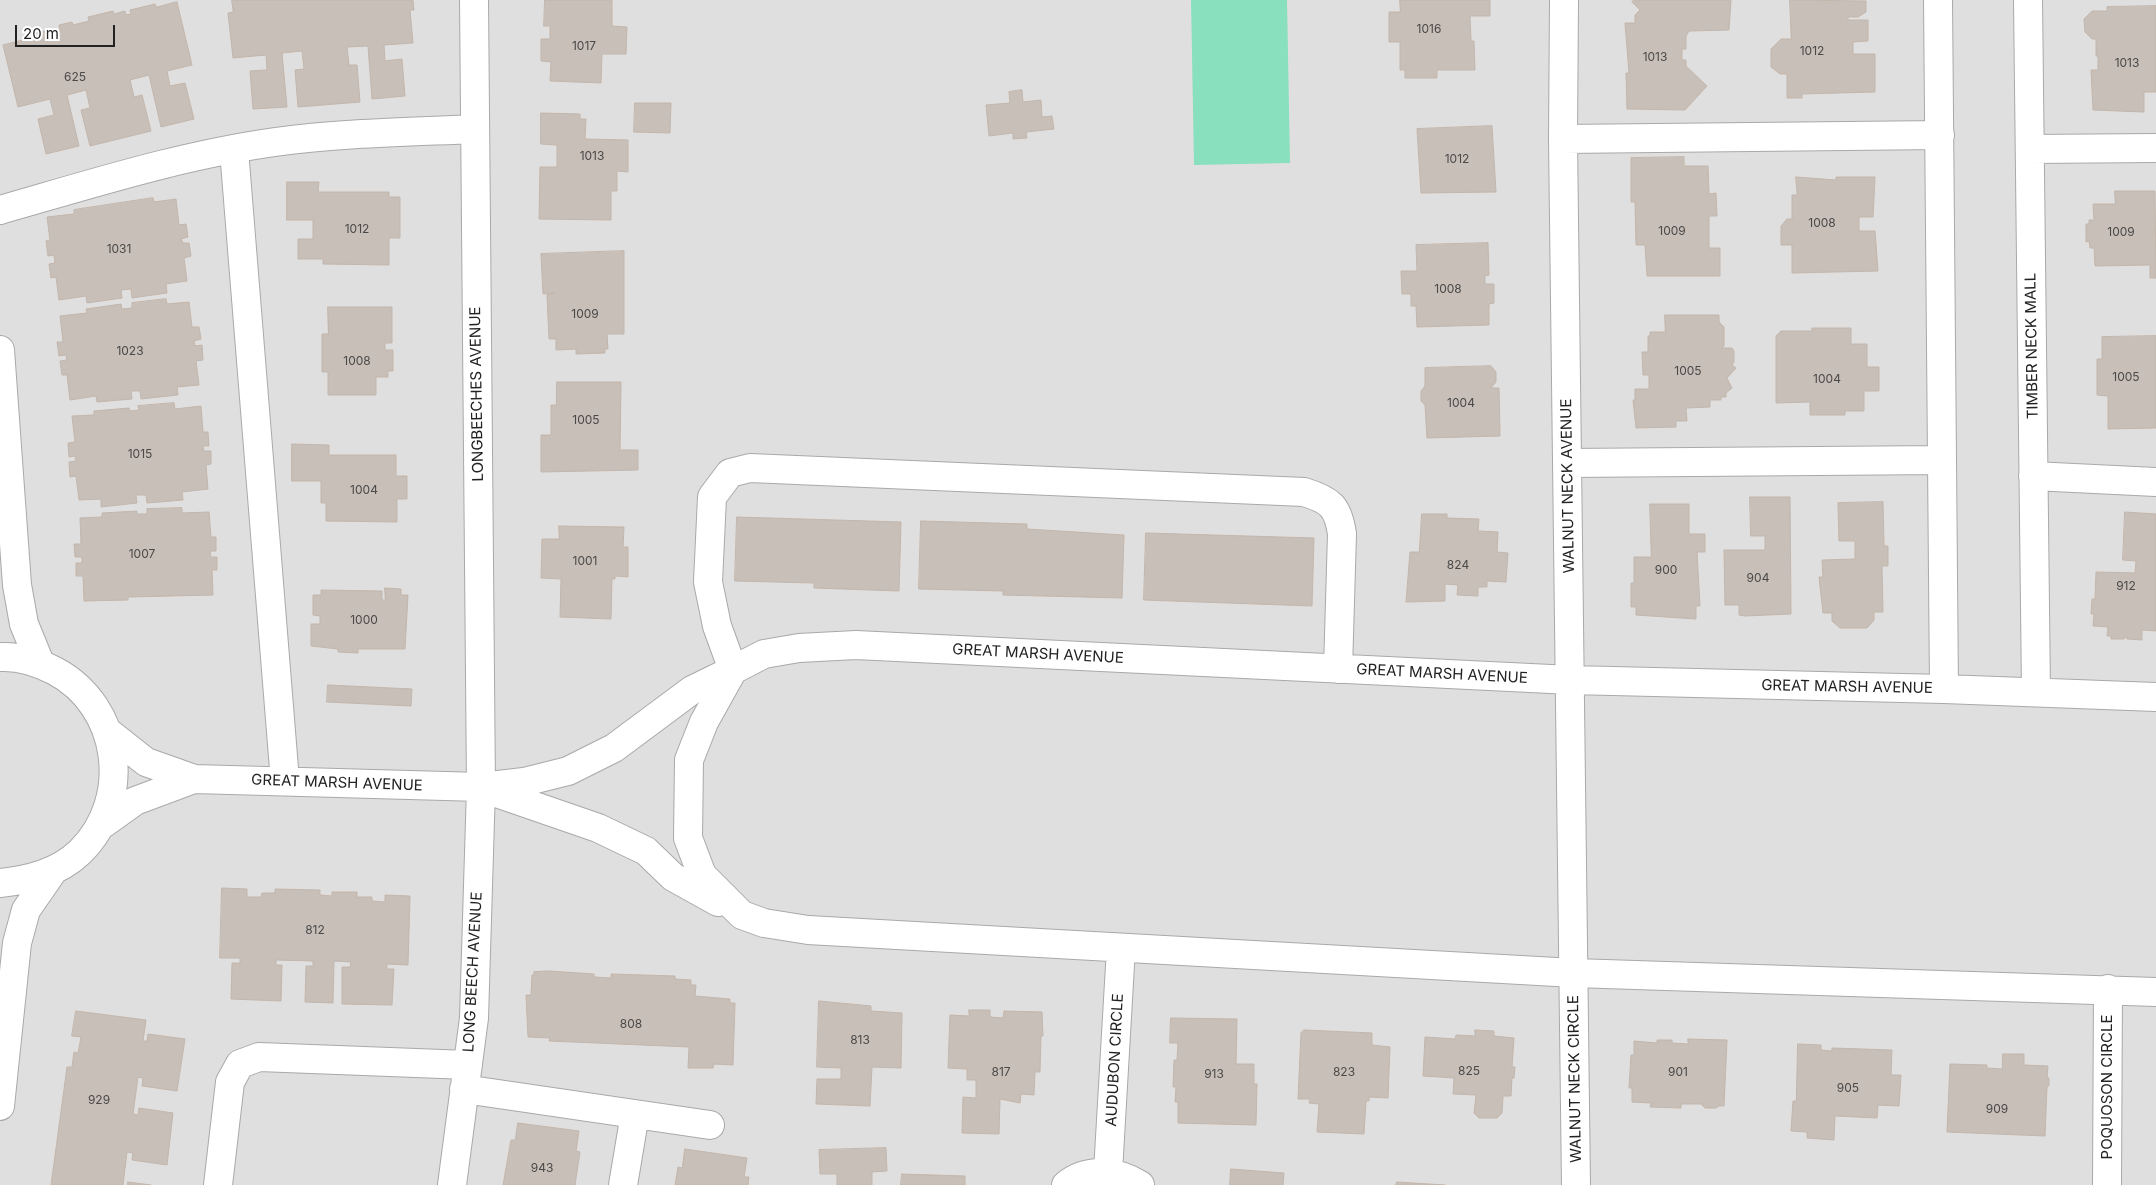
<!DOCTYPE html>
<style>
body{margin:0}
#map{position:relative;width:2156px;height:1185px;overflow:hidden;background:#f2efe9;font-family:Inter,sans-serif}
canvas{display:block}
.scale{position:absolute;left:15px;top:25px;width:100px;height:22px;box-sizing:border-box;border:2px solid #222;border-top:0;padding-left:6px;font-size:15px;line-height:18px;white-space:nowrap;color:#222;-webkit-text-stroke:4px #fff;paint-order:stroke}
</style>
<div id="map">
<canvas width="2156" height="1185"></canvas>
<div class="scale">20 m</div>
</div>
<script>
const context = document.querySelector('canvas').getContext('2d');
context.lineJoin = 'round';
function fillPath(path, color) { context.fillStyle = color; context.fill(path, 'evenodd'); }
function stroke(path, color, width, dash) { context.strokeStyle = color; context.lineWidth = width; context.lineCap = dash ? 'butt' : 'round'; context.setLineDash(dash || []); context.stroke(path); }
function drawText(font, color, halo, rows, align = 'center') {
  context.font = font + ' Inter,sans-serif'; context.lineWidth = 4.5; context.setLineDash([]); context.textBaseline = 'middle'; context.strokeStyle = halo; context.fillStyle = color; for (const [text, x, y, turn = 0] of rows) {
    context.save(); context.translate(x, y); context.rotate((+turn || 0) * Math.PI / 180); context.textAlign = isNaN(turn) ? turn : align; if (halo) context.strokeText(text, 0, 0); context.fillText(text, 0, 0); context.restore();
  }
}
fillPath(new Path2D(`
 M0 0H2156V1185H0Z`), '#e0dfdf');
fillPath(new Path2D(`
 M1191 0H1287L1290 163 1194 165Z`), '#88e0be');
const building = new Path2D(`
 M232 0H413L414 10H410L413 43 384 45 385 61 402 59 405 96 372 99 368 46 347 47 349 65H357L360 102 298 107 295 70 304 69 302 51 282 53 287 107 253 109 250 71 267 70 266 55 233 58 228 13 233 12Z
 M545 0H612V26L627 27 626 54H602L601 83 550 81 551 62 541 61V39H550V26H544Z
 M1400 0H1490V16H1470L1471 41H1474L1475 70H1437V78H1405V70H1400V42H1389V12H1400Z
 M1634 0H1731L1729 30 1689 31 1686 36V49H1682V60H1686V66L1707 86 1685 110 1627 109 1626 73H1629L1625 23H1635V15L1640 10 1632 2Z
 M1790 0 1866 1V12L1858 17H1848V20H1868V41L1853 42V54H1875V92L1802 94V98H1787V74H1780L1771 67V49L1781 39H1791Z
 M177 2 192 65 167 71 170 86 185 83 194 119 161 127 149 75 130 80 134 97 142 95 151 131 90 146 81 110 90 108 86 90 67 95 79 146 46 154 38 119 54 115 50 99 18 107 3 45 27 39 26 35 50 30 51 34 60 31 59 25 72 22 73 25 89 21 88 17 113 11 114 14 125 11 126 15 131 14 130 10 155 4 156 7Z
 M2156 6V92H2144V112L2093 110 2091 70H2098V56H2096V39H2092L2085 32 2084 19 2092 11H2107V7Z
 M1022 90 1023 102 1041 100 1042 117 1052 116 1054 129 1026 132 1027 138 1013 139V133L989 136 986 105 1010 103 1009 92Z
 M635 103H671L670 133 634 132Z
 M541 113 580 114V119H586L585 139 628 140V172L617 171V191H611V220L539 219 540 167H557V145L541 144Z
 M1492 126 1496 192 1421 193 1417 129Z
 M1684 157V166H1708L1709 194 1716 193 1717 216H1709V248H1720V276H1647L1645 245H1636L1635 202H1631V158Z
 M1796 177 1836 180V177H1875L1873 217H1859V231H1875L1878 271 1792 273V245H1781V226L1787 219H1792V195H1797Z
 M287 182H319L318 192H389V197H400V238H389V265L323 264V259H298V239H313V220H287Z
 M2115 191H2155L2156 278H2150V265L2095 266 2094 248H2090L2089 241 2086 242V224H2089V220H2094L2093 204H2115Z
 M153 198 154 202 176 199 179 225 186 224 188 237 181 239 183 243H189L191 256 184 258 187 281 166 284 167 293 132 298 131 289 121 290 122 298 87 303 86 296 59 300 56 277 51 278 49 264 55 263 54 255 48 256 46 241 50 240 47 217 74 214V210Z
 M1488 243 1489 275 1485 276V284H1494V303L1489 304V325L1417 327 1416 306H1411V294H1402L1401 271H1417L1416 245Z
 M624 251V334H607L608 349H605V353L576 354V349L556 350V339H549L547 295 555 293 543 294 541 254Z
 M166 299 167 304 189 302 192 327H199L201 339 194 341 195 346 202 345 203 360 196 361 199 385 177 387 178 395 141 399 140 391H131L132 399 97 402 96 396 70 400 67 375H62L60 361 67 360 66 355 59 356 57 342H63L60 316 87 313 86 309 121 304 122 309 132 308V303Z
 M328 307H392V343H385V350H393V371H388V377H376V395H328V372H322V334H328Z
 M1665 315H1719V322L1724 327V346L1721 348H1732L1734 351V362L1732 365 1736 368 1727 378 1732 388 1726 393V397H1721V400H1710V407L1686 408 1687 421H1676V427L1636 428 1633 400H1635V389H1649V375H1643L1642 352H1648V336H1650V332H1665Z
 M1812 328H1851V344H1867V367H1879V391H1864V411H1845V415H1810V402L1776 403V336L1781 331H1812Z
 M2156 336V428L2108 429V396L2097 395V359H2102V337Z
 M1491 366 1496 372V382L1491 388H1499L1500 436 1427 438 1425 405 1421 401V391L1425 386V368Z
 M557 382H621L620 450H638V470L541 472V435H551V405H556Z
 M174 403 175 409 201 406 203 432H208L209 446H203L204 451H211V464L206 465 208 489 182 492 183 500 147 503 146 495H136L137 503 101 507V499L79 500 76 476 70 477 69 462 76 461 75 456 69 457 68 443 75 442 72 416 94 415V411L129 408 130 411 139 410 138 406Z
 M292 444 329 445V455H396V476H407V499H397V522L326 521V503H321V481H292Z
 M1750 497H1790L1791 614 1745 616 1739 615V605H1725L1724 550H1765V536H1751Z
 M1883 502 1884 546H1888V566H1882L1883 612H1874V620L1867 628H1840L1832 621V613H1823L1819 577H1823L1822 560 1855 559V541H1839L1838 503Z
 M1650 504H1689V534H1705V552H1697L1700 606H1696V619L1636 615V607H1631V583H1634V557H1651Z
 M182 508V513L209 512 211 537H216V551H210L211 557H217V570H212L213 595 128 597V600L84 601 83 576H76V563H82V557H75L74 544H81L80 518 102 517V513L137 511V514H147V509Z
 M2125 512 2156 514V631L2142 630V640L2127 639 2125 636 2124 639H2111V636H2107L2108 627 2093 626 2094 614H2091L2092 599H2095L2096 572 2135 573 2136 561 2123 560Z
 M1422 514H1447V518L1479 519 1478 531 1498 532 1497 552 1508 553 1506 582 1487 581V587H1478V596L1457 595 1458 585 1445 584V601L1406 602 1410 552H1419Z
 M737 517 901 522 899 591 814 588V583L735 581Z
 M921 521 1027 524V529L1124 535 1122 598 1003 595V591L919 589Z
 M559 526 624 527 623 547H628V577L615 576V579H612L611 619 560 617 561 579 541 578 542 539H559Z
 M1146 533 1314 538 1312 606 1144 600Z
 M385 588 401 589V595H408L405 649H358V653L338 652V649L311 646V624H320V616L313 615V595H321V590L382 591V600H385Z
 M328 685 412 689 411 706 327 702Z
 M222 888 247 889V897H261L262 893H275V889L320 890V895L332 896V892H357V897H372V901L385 902V895L410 896 408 965 387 964V969H394L392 1005 342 1004V967H350L351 962 334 961 333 1003 305 1002 306 966H313V961L276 960V965H282L281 1001 231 999 232 963H240V958H220Z
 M549 971 594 974V977L611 978V974L675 976V979L691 980V985H696L695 996 730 999V1003H735L733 1065 714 1064 713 1068H688L689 1047 549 1041 550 1038 528 1037 526 995H531L532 975H534V972Z
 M819 1001 871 1006V1011L902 1013 901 1068 872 1067 870 1106 816 1104 817 1079H841V1068L817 1067Z
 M969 1010H990V1017L1003 1018 1004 1011 1042 1012 1043 1036H1041L1040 1072H1035L1034 1095 1021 1094 1020 1103 1000 1099 999 1134 962 1133 963 1097 976 1098V1080H967V1069L948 1068 950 1015 969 1016Z
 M76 1011 146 1020 143 1041H147L148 1034 185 1039 177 1091 142 1086 143 1078 138 1077 133 1114 138 1115 139 1108 173 1113 167 1165 132 1160 133 1153 127 1152 123 1185H51L67 1067H72L74 1052 78 1053 81 1037 72 1036Z
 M1171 1018 1237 1019 1236 1064H1254V1084H1257L1256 1125 1178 1123V1102H1175L1176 1087H1173L1174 1060H1177L1178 1043H1170Z
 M1304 1030 1372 1033V1045L1390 1047 1388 1098 1369 1097V1101H1366L1364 1134 1317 1132 1319 1104 1309 1103 1310 1099H1298L1301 1033Z
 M1475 1030 1494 1031V1036L1514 1038 1512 1067H1515L1514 1078H1512L1511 1096H1503L1502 1113 1497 1118H1479L1474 1113 1476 1095 1453 1094 1454 1078 1423 1076 1425 1037 1455 1039 1456 1035 1475 1036Z
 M1688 1039 1727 1040 1724 1106H1719L1716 1108H1705L1701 1104H1681V1108L1650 1107 1651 1103 1632 1102V1088H1629L1631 1055H1634V1041L1657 1043V1040H1672V1043L1688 1044Z
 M1798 1044 1821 1045V1050L1832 1051V1048L1892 1050 1891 1075H1901L1899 1106 1878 1105 1877 1118 1835 1116 1834 1140 1807 1138V1132L1791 1131 1793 1101H1796Z
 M2003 1054H2024V1065L2048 1066 2047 1078H2049V1086H2047L2045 1136 1947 1132 1950 1064 1987 1065V1068L2002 1069Z
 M518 1123 579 1131 576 1151 580 1152 575 1185H503L511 1140H515Z
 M886 1148 887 1171 872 1172V1185H837V1174H820L819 1150Z
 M685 1149 747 1158 744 1177H749L748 1185H675L678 1167 682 1168Z
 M1231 1169 1284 1173 1283 1185H1230Z
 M902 1174 965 1176V1185H901Z
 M128 1182 151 1185H128Z
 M1397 1182 1445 1185H1396Z`);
fillPath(building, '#c7bfb8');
stroke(building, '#c4b6ab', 1);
const minor = new Path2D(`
 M1564 0 1563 139 1576 1185
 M1938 0 1944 689
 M2028 0 2036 692
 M1563 139 1940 135
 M2030 149 2156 148
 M234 150 285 781
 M0 210C91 184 182 155 275 142 341 133 408 132 475 129
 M0 350 17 585 24 624 40 663
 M1568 463 1942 460
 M2033 476 2156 482
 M0 657C19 656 38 662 55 671 121 706 134 799 80 852 58 873 29 880 0 883
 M2156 697 1944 689 1571 680 856 645 799 648 764 654 733 670 704 722 689 760 688 838 702 875 742 915 764 923 808 930 1574 973 2156 992
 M194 779 481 787 524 782 568 771 614 748 692 690 733 670 717 626 708 582 712 497 730 473 750 468 1304 492C1330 500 1338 506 1342 534L1338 669
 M485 789 598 828 646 851 673 877 718 902
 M100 826 135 801 194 779 146 762 108 732
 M464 1089 710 1125
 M0 1106 17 943 26 910 53 871
 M1108 1172 1121 948
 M218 1185 230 1082 240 1064 259 1057 468 1065
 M452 1185 474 1018 481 787 474 0
 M623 1185 635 1114
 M1066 1185C1088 1167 1118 1171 1140 1185
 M2107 1185 2108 989`);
stroke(minor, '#a9a9a9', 30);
stroke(minor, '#fff', 28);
drawText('12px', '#4b4948', null, [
 ["1016",1429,29],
 ["1017",584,46],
 ["1012",1812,51],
 ["1013",1655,57],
 ["1013",2127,63],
 ["625",75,77],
 ["1013",592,156],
 ["1012",1457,159],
 ["1008",1822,223],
 ["1012",357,229],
 ["1009",1672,231],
 ["1009",2121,232],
 ["1031",119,249],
 ["1008",1448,289],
 ["1009",585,314],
 ["1023",130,351],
 ["1008",357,361],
 ["1005",1688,371],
 ["1005",2126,377],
 ["1004",1827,379],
 ["1004",1461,403],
 ["1005",586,420],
 ["1015",140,454],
 ["1004",364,490],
 ["1007",142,554],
 ["1001",585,561],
 ["824",1458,565],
 ["900",1666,570],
 ["904",1758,578],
 ["912",2126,586],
 ["1000",364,620],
 ["812",315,930],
 ["808",631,1024],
 ["813",860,1040],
 ["825",1469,1071],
 ["817",1001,1072],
 ["823",1344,1072],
 ["901",1678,1072],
 ["913",1214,1074],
 ["905",1848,1088],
 ["929",99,1100],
 ["909",1997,1109],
 ["943",542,1168]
]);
drawText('15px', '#222', '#fff', [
 ["TIMBER NECK MALL",2032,346,-91],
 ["LONGBEECHES AVENUE",477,394,-91],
 ["WALNUT NECK AVENUE",1568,486,-91],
 ["GREAT MARSH AVENUE",1038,654,3],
 ["GREAT MARSH AVENUE",1442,674,3],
 ["GREAT MARSH AVENUE",1847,687,1],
 ["GREAT MARSH AVENUE",337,783,2],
 ["LONG BEECH AVENUE",473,972,-87],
 ["AUDUBON CIRCLE",1115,1060,-87],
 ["WALNUT NECK CIRCLE",1575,1079,-91],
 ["POQUOSON CIRCLE",2107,1087,-90]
]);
</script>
